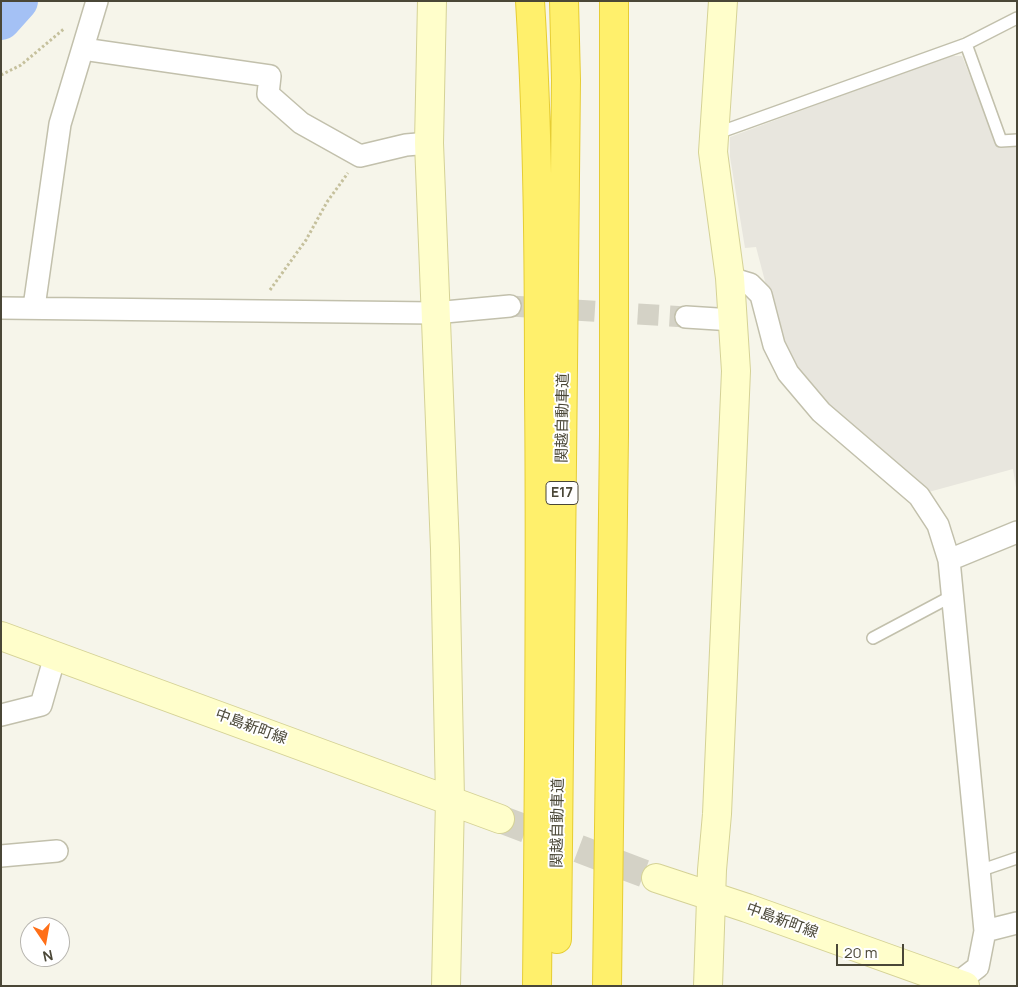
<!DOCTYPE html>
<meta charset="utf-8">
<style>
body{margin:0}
#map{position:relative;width:1018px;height:987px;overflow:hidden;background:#f6f5ea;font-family:Manrope,sans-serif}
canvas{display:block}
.frame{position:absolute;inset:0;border:2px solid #4a4737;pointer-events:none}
.north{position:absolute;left:20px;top:917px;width:50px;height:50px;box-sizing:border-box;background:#fff;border:1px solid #b7b5af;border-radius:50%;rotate:168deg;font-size:14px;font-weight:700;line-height:20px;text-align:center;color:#4a4737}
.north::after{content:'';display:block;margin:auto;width:18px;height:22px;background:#ff6f18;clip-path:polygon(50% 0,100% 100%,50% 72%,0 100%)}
.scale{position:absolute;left:836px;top:944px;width:68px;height:22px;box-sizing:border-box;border:2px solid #4a4737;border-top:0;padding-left:6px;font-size:15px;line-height:18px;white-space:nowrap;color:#4a4737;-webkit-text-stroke:4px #fff;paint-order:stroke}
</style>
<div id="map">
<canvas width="1018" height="987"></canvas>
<div class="frame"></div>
<div class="north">N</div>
<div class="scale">20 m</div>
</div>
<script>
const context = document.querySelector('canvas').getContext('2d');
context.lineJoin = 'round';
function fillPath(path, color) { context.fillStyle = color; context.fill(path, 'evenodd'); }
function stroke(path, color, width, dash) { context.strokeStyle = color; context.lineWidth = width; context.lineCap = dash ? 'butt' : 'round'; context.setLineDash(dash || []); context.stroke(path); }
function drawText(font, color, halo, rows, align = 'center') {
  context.font = font + ' Manrope,"Noto Sans JP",sans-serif'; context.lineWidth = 4; context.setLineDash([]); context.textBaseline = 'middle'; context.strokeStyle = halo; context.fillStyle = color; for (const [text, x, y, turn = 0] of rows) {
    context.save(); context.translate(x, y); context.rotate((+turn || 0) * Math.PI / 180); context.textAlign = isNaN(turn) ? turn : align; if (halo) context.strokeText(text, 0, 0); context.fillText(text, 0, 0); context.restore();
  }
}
fillPath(new Path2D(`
 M948 56H962L998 146 1017 144V494L1013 469 925 493 827 407 797 372 782 346 756 247 745 248 730 157V137Z`), '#e8e6de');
stroke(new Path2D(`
 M1 20 18 1`), '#a4c1f5', 40);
stroke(new Path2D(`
 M510 306 686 317`), '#d4d2c6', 21, [21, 11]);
stroke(new Path2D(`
 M500 819 656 878`), '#d4d2c6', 28, [28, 14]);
const lane = new Path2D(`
 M966 44 1001 141 1017 140
 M715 134 966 44 1017 18
 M873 638 952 596
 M979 871 1017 858`);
const street = new Path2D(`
 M83 49 270 76 268 94 301 123 360 156 406 145 429 143
 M730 278 750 284 761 295 774 345 788 373 821 412 919 496 938 525 949 560 985 931 978 967 953 986
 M34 307 60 124 97 1
 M1 308 434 313 510 306
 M686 317 733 320
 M949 560 1017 532
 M1 715 41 705 55 656
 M1 856 57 851
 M985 931 1017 923`);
const secondary = new Path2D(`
 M432 1 429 143 445 549 450 799 446 986
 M1 636 500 819
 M656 878 747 908 965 986
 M708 986 712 870 717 814 736 371 730 278 713 152 723 1`);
const highway = new Path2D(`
 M530 1C538 131 539 262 539 392 541 590 539 788 537 986
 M557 939 566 80 564 1
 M607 986 614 434V1`);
stroke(lane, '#c2c0ac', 14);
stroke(street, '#c2c0ac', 24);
stroke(secondary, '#d5d296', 30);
stroke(highway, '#e6cd34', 30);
stroke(new Path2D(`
 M1 75 21 65 65 28
 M270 290 306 240 327 202 348 173`), '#c5c09c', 3, [2.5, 2.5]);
stroke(lane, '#fff', 11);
stroke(street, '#fff', 21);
stroke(secondary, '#fffecb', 28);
stroke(highway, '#fff06c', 28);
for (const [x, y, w] of [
 [562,493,32]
]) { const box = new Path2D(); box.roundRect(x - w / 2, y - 11.5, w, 23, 4); context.fillStyle = '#fff'; context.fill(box); stroke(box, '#4a4737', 1); }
drawText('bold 14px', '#4a4737', null, [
 ["E17",562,493]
]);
drawText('15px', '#4a4737', '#fff', [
 ["関越自動車道",563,418,-89],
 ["中島新町線",251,727,20],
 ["関越自動車道",558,823,-89],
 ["中島新町線",782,921,20]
]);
</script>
